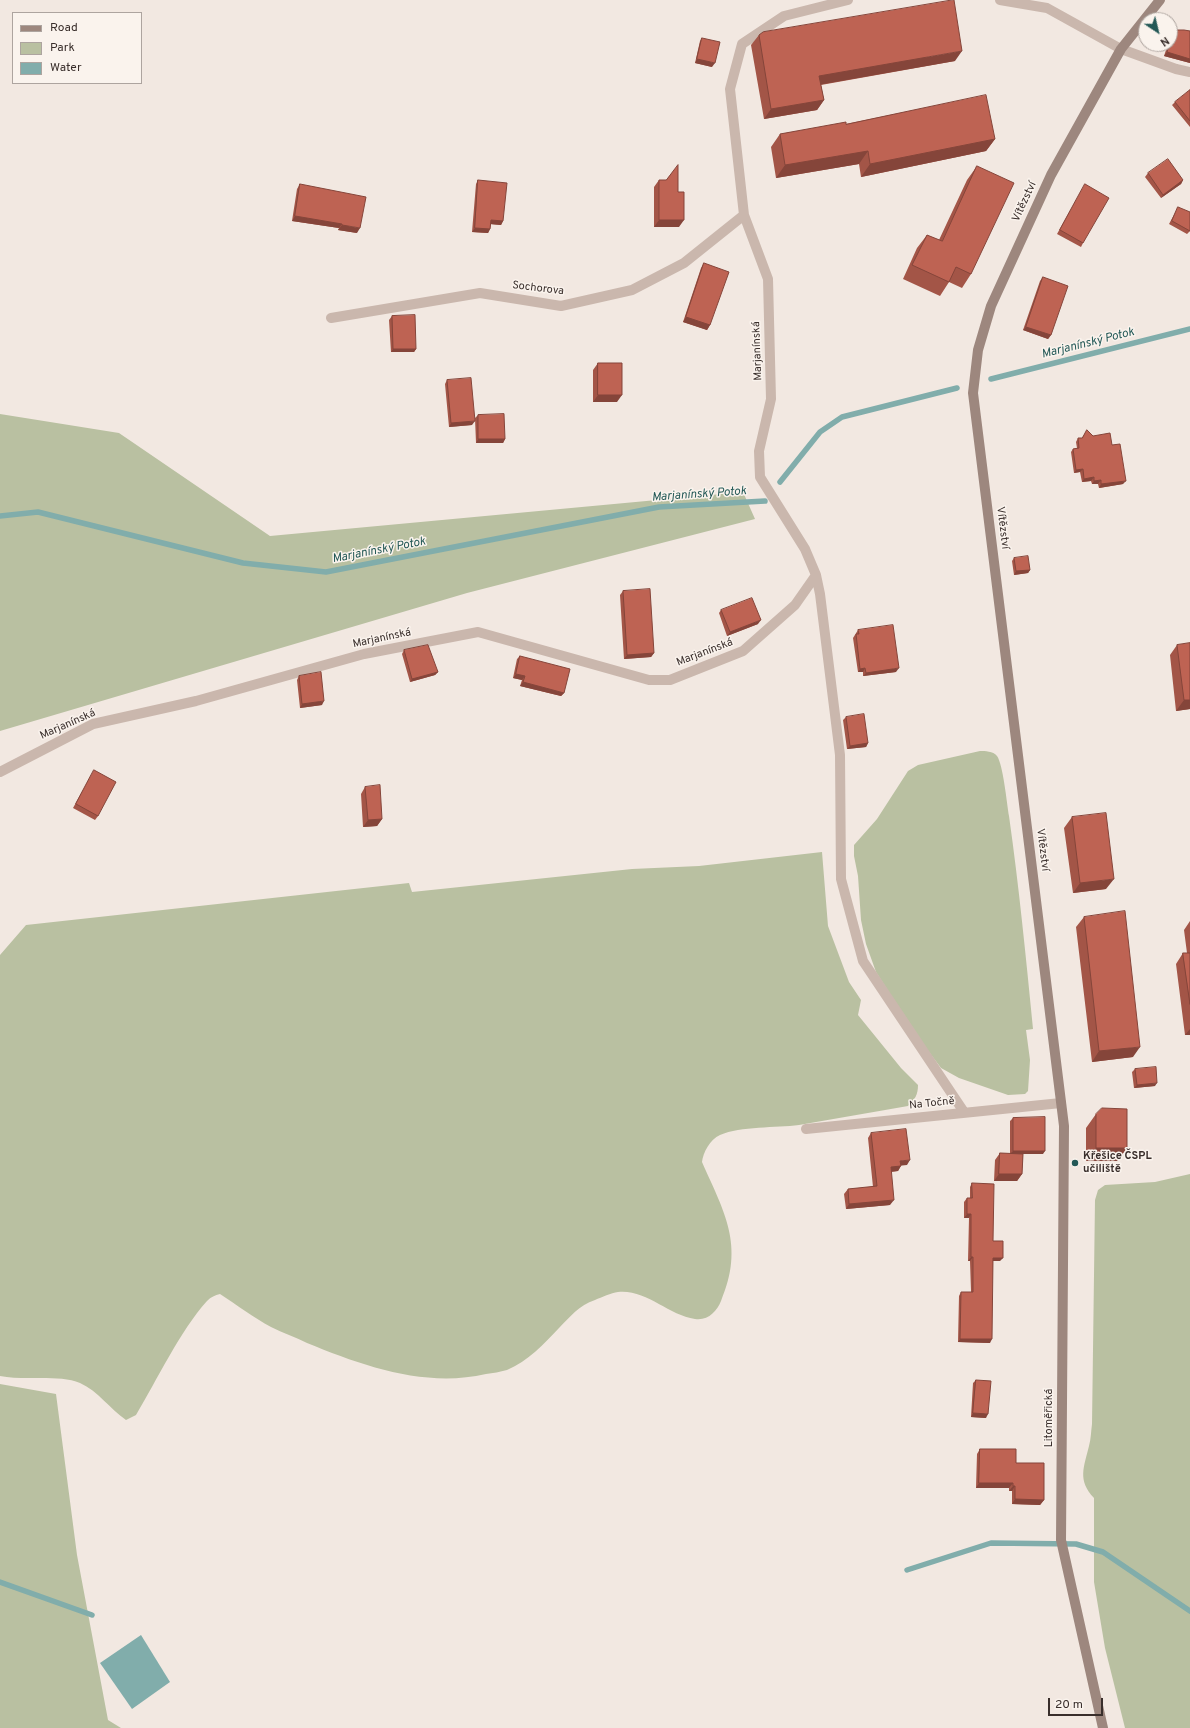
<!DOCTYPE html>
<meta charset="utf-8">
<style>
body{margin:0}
#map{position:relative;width:1190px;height:1728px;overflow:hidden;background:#f2e8e1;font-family:Overpass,sans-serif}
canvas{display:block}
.legend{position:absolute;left:12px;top:12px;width:130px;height:72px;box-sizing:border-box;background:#faf3ed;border:1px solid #ada49f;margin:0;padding:5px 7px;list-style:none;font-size:12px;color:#392e2b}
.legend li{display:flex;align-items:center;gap:8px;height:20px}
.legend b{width:20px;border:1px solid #ada49f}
.north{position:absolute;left:1138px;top:12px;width:40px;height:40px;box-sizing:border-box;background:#faf3ed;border:1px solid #ada49f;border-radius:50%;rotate:145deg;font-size:11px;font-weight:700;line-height:16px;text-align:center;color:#392e2b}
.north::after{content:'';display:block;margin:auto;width:14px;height:18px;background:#235856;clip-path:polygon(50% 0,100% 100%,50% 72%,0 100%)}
.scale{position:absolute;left:1048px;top:1698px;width:55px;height:18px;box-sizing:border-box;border:2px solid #392e2b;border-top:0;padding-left:5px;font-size:12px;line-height:14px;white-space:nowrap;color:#392e2b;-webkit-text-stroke:3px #faf3ed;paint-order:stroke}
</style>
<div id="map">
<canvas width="1190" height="1728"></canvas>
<ul class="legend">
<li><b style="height:5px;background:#9d877e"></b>Road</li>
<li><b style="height:11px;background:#b9c0a1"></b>Park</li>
<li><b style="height:11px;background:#81adab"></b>Water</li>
</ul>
<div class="north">N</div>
<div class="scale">20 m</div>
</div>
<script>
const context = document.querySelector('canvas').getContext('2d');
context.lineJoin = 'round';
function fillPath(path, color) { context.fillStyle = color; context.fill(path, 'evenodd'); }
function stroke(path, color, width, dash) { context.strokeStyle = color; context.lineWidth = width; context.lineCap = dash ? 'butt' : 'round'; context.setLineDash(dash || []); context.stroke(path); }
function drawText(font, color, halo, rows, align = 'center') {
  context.font = font + ' Overpass,sans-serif'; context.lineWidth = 3; context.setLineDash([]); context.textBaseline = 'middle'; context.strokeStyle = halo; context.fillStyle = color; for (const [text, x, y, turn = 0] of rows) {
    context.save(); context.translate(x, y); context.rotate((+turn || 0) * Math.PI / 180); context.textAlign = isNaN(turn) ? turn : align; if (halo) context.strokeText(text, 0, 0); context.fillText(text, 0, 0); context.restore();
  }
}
fillPath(new Path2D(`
 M0 414 119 433 270 536 743 492 755 519 467 593 0 731Z
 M980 751C985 751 993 751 997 756 1003 764 1007 804 1009 816 1019 887 1026 957 1033 1029L1026 1030 1030 1060 1028 1091 1025 1094 1008 1095 959 1078 941 1068 917 1036 876 972 866 944 861 920 858 876 854 856V845L877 819 908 771 918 765Z
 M822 852 828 926 849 982 861 1000 858 1015 901 1068 918 1085C918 1095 915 1099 908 1106 872 1112 835 1119 799 1125 776 1128 741 1126 720 1135 710 1139 703 1153 702 1162 724 1212 745 1245 721 1301 717 1311 708 1321 695 1319 668 1315 646 1289 618 1292 611 1293 602 1297 595 1300 579 1305 570 1317 559 1328 544 1344 528 1361 507 1370 500 1372 493 1373 486 1374 425 1388 363 1366 307 1343 295 1337 283 1333 271 1327 254 1318 237 1305 220 1294 215 1295 211 1297 207 1301 180 1331 157 1380 136 1415L126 1420C110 1409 98 1391 80 1383 59 1374 24 1381 0 1376V955L26 925 409 883 412 892 632 869 699 866Z
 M1190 1174V1728H1125L1105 1648 1094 1582V1498C1077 1480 1084 1467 1089 1446 1091 1439 1091 1431 1092 1424L1095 1200 1098 1190 1105 1185 1155 1182Z
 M0 1384 56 1394 77 1555 108 1720 121 1728H0Z`), '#b9c0a1');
fillPath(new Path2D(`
 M141 1635 170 1682 132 1709 100 1663Z`), '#81adab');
stroke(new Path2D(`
 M991 379 1190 329
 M780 482 820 432 842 417 957 388
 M0 516 38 512 243 563 326 572 659 507 765 501
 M907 1570 991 1543 1076 1544 1103 1552 1190 1611
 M0 1582 92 1615`), '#81adab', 5.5);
stroke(new Path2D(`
 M848 0 784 16 742 44 730 89 744 215 768 279 771 399 759 451 760 477 805 549 816 575 820 594 840 755 841 879 863 961 964 1112
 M1000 0 1047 8 1121 49 1176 69 1190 72
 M331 318 480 293 561 306 632 290 684 263 744 215
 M0 772 93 724 196 701 364 654 478 632 649 680H670L743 651 795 605 816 575
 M806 1129 1061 1103`), '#cab7ad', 10);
stroke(new Path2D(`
 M1103 1728 1061 1540 1064 1126 973 393 978 350 991 306 1051 175 1121 49 1160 0`), '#9d877e', 10);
fillPath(new Path2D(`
 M1173 30 1190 31V63L1164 56 1168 44H1170V36Z
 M759 35 955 61 821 85 824 100 817 110 764 119 751 45Z
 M702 38 712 67 695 63 700 41Z
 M1190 90V127L1172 105 1175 102Z
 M846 124 995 139 986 151 861 177 859 164 776 178 771 147 780 134Z
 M977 166 971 274 962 288 949 282 940 296 903 279 917 248 927 235 939 240 967 180Z
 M1148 173 1183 180 1181 184 1161 198 1145 177Z
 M478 180 503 221 501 225 491 224 490 229 488 233 472 232 476 184Z
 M659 180 678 192 679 227H654V187Z
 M300 184 357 233 338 230 339 228 292 221 297 189Z
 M1085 184 1083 243 1081 247 1057 234Z
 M1178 207 1190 231 1187 234 1169 224 1176 211Z
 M704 263 710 325 707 330 683 322 701 268Z
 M1043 277 1051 335 1048 339 1023 330 1040 281Z
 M392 316 416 349 414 352H391L389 320Z
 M598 363 617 402H593V370Z
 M447 380 472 425 449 427 445 384Z
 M478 415 505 439 503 443H476L475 418Z
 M1087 430 1093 436 1112 445 1123 484 1099 488 1098 484H1092L1091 481 1082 482 1080 472 1074 473 1071 452 1073 449 1077 448 1076 442 1078 438H1082Z
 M1014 558 1030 570 1028 573 1014 575 1012 561Z
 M623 591 654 653 651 657 624 659 620 595Z
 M721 610 758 624 727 636 719 613Z
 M858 630 896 672 863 676V672H858L853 638Z
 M1190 643V709L1176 711 1170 655 1177 645Z
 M404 650 438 672 435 675 410 682 402 654Z
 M520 656 564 693 561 696 520 686 522 680 513 678 517 659Z
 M299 676 322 705 300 708 297 680Z
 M846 717 868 743 866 747 847 749 843 720Z
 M94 770 98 816 95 820 73 808Z
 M365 787 382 819 377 826 363 827 361 794Z
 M1072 817 1106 889 1073 893 1064 828Z
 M1084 917 1133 1057 1092 1062 1076 927Z
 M1190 921V1035H1185L1176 964 1183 953H1187L1184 930Z
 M1135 1069 1155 1086 1134 1088 1132 1072Z
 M1096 1114 1127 1148 1117 1161H1086V1128Z
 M1013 1118 1043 1154H1023L1022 1174 1017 1181H994L995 1160 1000 1153 1010 1154V1121Z
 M871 1133 907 1165H901L898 1171 891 1172 890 1205 846 1209 844 1194 848 1189 873 1187 868 1138Z
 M972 1183 1000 1261H993L990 1343 958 1342 959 1296 961 1292H971V1291L970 1261H968L969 1218H964V1202L967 1198H970V1187Z
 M976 1380 986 1418 971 1417 973 1383Z
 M980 1449 1016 1463 1044 1500 1040 1505 1012 1504V1491H1009V1488H976L977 1454Z`), '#a35547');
fillPath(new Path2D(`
 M962 51 955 61 812 86 819 76Z
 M1167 52 1190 59V63L1164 56Z
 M697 59 715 63 712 67 695 63Z
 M824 100 817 110 764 119 771 109Z
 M995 139 986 151 861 177 870 164Z
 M868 151 859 164 776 178 785 165Z
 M1183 180 1181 184 1161 198 1163 195Z
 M295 216 342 224 339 228 292 221Z
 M491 220 503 221 501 225 489 224Z
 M659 220H684L679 227H654Z
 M342 225 360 228 357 233 338 230Z
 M475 228 490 229 488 233 472 232Z
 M686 317 710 325 707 330 683 322Z
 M1026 327 1051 335 1048 339 1023 330Z
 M393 349H416L414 352H391Z
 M598 395H622L617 402H593Z
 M475 421 472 425 449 427 451 423Z
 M478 439H505L503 443H476Z
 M1083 469 1080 472 1074 473 1076 470Z
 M1094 477 1091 481 1082 482 1084 479Z
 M1101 480 1098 484H1092L1094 481Z
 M1126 481 1123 484 1099 488 1101 484Z
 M1030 570 1028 573 1014 575 1016 571Z
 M761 620 758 624 727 636 730 632Z
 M654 653 651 657 624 659 627 655Z
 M865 668 863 672H858L860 669Z
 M899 668 896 672 863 676 866 673Z
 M438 672 435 675 410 682 412 679Z
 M516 674 525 676 522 680 513 678Z
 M523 682 564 693 561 696 520 686Z
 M1184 700H1190V709L1176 711Z
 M324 701 322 705 300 708 302 704Z
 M868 743 866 747 847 749 850 746Z
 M382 819 377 826 363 827 368 820Z
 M1114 879 1106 889 1073 893 1080 883Z
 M1190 1029V1035H1185Z
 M1140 1047 1133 1057 1092 1062 1099 1051Z
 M1157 1083 1155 1086 1134 1088 1137 1085Z
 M1096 1148H1127L1117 1161H1086Z
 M1013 1151H1045L1043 1154H1010Z
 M910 1160 907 1165 897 1166 900 1161Z
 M901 1166 898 1171 887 1172 891 1167Z
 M999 1174H1022L1017 1181H994Z
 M894 1200 890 1205 846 1209 849 1204Z
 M967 1214H971L969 1218H964Z
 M971 1257H973L970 1261H968Z
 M993 1258H1003L1000 1261H990Z
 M960 1339H992L990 1343 958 1342Z
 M973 1413 988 1414 986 1418 971 1417Z
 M979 1483H1013L1009 1488H976Z
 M1013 1486H1015L1012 1491H1009Z
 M1015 1499 1044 1500 1040 1505 1012 1504Z`), '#85453a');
const building = new Path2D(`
 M954 0 962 51 819 76 824 100 771 109 759 35 763 32Z
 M1173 30H1184L1190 31V59L1167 52 1169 44H1170V41Z
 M702 38 720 42 715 63 697 59Z
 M1190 90V121L1175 102Z
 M986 95 995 139 870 164 868 151 785 165 780 134 846 122V124Z
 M1168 159 1183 180 1163 195 1148 173Z
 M678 165V192H684V220H659V180H666Z
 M977 166 1014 183 971 274 956 267 949 282 912 265 927 235 942 241Z
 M478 180 507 183 503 221 491 220 490 229 475 228Z
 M300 184 366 197 360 228 342 225V224L295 216Z
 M1085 184 1109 198 1083 243 1060 230Z
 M1178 207 1190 212V231L1172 221Z
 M704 263 729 272 710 325 686 317Z
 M1043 277 1068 286 1051 335 1026 327Z
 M415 315 416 349H393L392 316Z
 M598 363H622V395H598Z
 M471 378 475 421 451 423 447 380Z
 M504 414 505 439H478V415Z
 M1087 430 1093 436 1110 433 1112 445 1120 444 1126 481 1101 484V480L1094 481V477L1084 479 1083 469 1076 470 1073 449 1079 448 1078 438H1082Z
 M1028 556 1030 570 1016 571 1014 558Z
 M650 589 654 653 627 655 623 591Z
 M752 598 761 620 730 632 721 610Z
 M893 625 899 668 866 673 865 668 860 669 856 634H859L858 630Z
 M1190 643V700H1184L1177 645Z
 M428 645 438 672 412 679 404 650Z
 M520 656 570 669 564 693 523 682 525 676 516 674Z
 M321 672 324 701 302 704 299 676Z
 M864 714 868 743 850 746 846 717Z
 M94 770 116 782 98 816 76 804Z
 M380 785 382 819 368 820 365 787Z
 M1106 813 1114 879 1080 883 1072 817Z
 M1125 911 1140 1047 1099 1051 1084 917Z
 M1183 953H1190V1004Z
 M1156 1067 1157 1083 1137 1085 1135 1069Z
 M1102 1108 1127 1109V1148H1096V1114Z
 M1045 1117V1151H1013V1118Z
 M906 1129 910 1160 900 1161 901 1166 891 1167 894 1200 849 1204 848 1189 877 1186 871 1133Z
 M1000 1153 1023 1154 1022 1174H999Z
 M972 1183 994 1184 993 1241H1003V1258H993L992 1339H960L961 1292H973V1257H971V1214H967V1198H972Z
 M976 1380 991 1381 988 1414 973 1413Z
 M980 1449H1016V1463H1044V1500L1015 1499V1486H1013V1483H979Z`);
fillPath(building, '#be6353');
stroke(building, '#85453a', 1);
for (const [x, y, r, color] of [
 [1075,1163,4,"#235856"]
]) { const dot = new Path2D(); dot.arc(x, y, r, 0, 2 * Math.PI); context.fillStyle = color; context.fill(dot); stroke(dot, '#faf3ed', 1.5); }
drawText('11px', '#392e2b', '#faf3ed', [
 ["Vítězství",1025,202,-65],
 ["Sochorova",538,289,7],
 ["Marjanínská",758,351,-92],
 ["Vítězství",1002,528,83],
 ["Marjanínská",382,639,-12],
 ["Marjanínská",705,653,-21],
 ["Marjanínská",68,725,-24],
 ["Vítězství",1042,850,83],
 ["Na Točně",932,1104,-6],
 ["Litoměřická",1050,1418,-90]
]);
drawText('bold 11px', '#392e2b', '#faf3ed', [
 ["Křešice ČSPL",1083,1157],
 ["učiliště",1083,1170]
], 'left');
drawText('italic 12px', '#235856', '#faf3ed', [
 ["Marjanínský Potok",1088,344,-14],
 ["Marjanínský Potok",699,495,-4],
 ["Marjanínský Potok",379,551,-11]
]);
</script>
